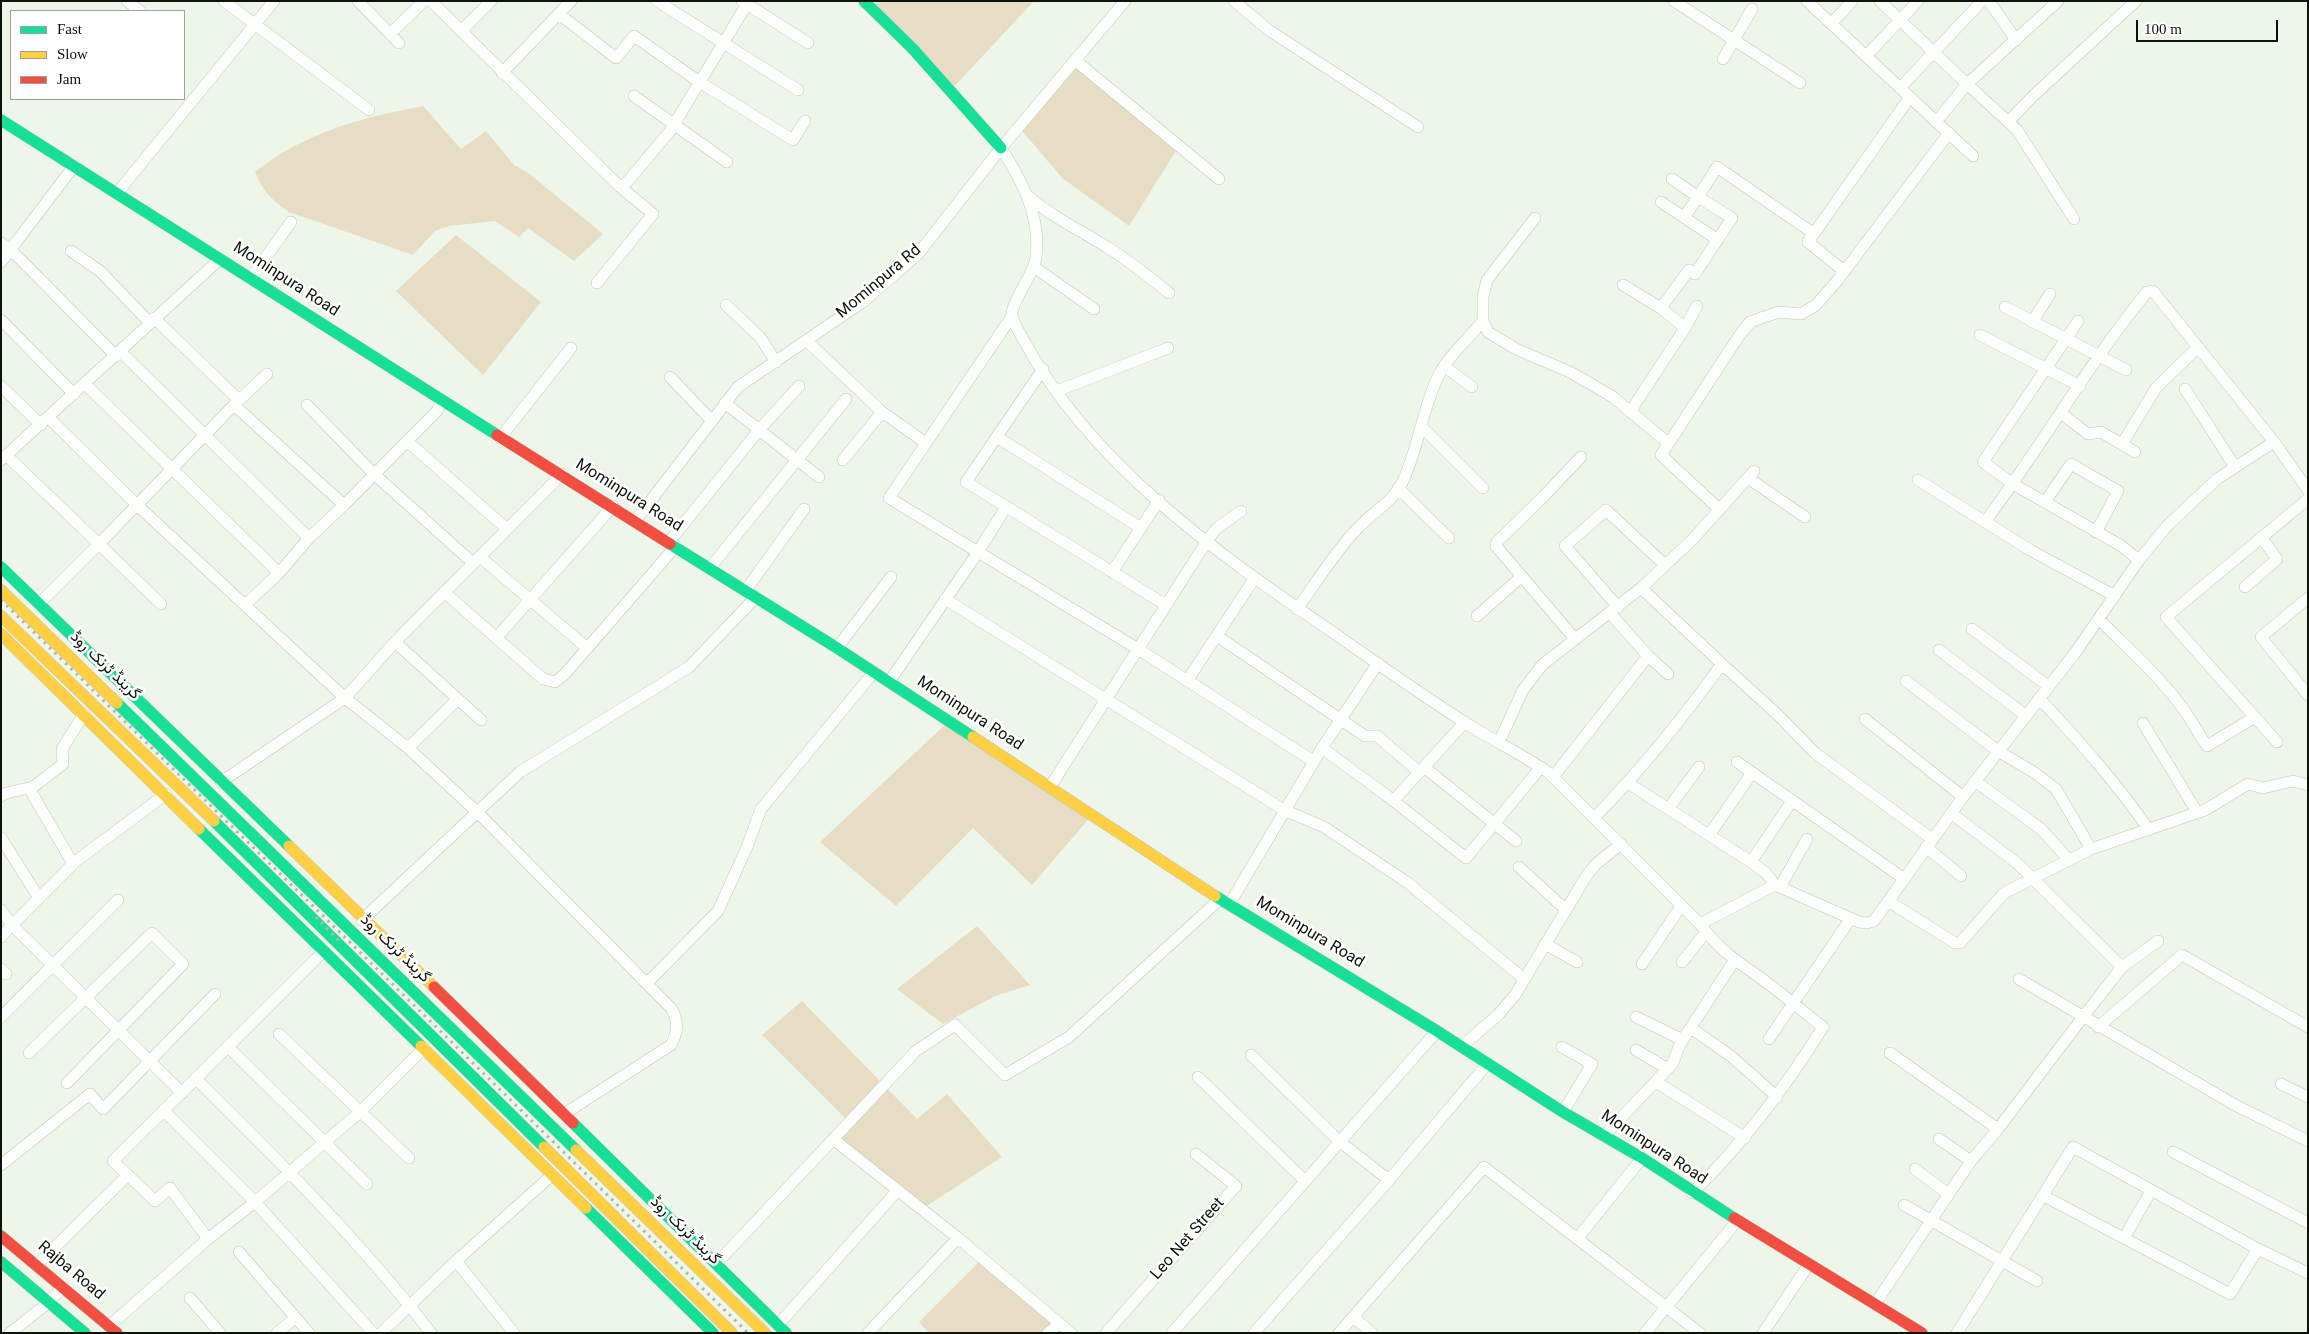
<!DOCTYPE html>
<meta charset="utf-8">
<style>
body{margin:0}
#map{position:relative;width:2309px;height:1334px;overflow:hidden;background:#eef6e9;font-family:Georgia,serif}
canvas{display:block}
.frame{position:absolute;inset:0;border:2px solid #0d120a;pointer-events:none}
.legend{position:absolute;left:10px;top:10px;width:175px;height:90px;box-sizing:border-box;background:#fff;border:1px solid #9ea09d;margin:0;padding:6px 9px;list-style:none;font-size:15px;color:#0d120a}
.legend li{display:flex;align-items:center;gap:10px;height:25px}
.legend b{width:25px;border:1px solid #9ea09d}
.scale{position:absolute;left:2136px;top:20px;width:142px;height:22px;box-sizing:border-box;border:2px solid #0d120a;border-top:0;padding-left:6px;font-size:15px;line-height:18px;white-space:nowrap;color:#0d120a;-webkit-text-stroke:4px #fff;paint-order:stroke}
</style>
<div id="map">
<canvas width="2309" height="1334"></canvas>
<div class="frame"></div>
<ul class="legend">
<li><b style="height:6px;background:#16e098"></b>Fast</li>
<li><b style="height:6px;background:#ffcf43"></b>Slow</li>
<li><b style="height:6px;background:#f24e42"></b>Jam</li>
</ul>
<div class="scale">100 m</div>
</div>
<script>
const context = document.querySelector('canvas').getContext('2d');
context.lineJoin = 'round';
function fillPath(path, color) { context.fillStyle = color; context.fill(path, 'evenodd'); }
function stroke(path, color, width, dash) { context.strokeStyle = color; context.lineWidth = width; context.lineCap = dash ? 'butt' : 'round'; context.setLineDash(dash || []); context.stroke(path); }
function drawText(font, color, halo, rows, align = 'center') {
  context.font = font + ' Georgia,Vazirmatn,serif'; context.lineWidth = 5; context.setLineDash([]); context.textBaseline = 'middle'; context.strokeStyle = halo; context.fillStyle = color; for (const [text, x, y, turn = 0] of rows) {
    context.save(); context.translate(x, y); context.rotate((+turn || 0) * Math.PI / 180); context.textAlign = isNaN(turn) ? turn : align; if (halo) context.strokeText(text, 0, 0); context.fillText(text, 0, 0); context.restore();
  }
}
fillPath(new Path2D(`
 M880 1H1034L950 91 870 9Z
 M1076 61 1179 146 1129 226 1062 178 1019 127Z
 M423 106 461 149 486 131 514 165 527 172 603 234 574 261 528 228 519 237 495 221 449 226 435 231 413 255 289 212C273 201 262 191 255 172 303 133 363 117 423 106Z
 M456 235 541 302 483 375 396 291Z
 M949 721 1092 815 1032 885 973 828 896 906 820 842Z
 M977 926 1030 985 995 996 943 1024 897 989Z
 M802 1001 917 1119 947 1094 1002 1157 922 1209 833 1139 849 1122 762 1035Z
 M982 1259 1071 1333H929L919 1322Z`), '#e7ddc5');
const street = new Path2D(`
 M127 1 140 11
 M224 1 369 110
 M358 1 399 43
 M431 1 619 186 653 214 597 283
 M657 1 798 90
 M742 1 808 43
 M1234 1 1270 31 1418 127
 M1674 1 1800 83
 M1807 1 1973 156
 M1880 1 1967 84 2058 1
 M1989 1 2016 40
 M559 14 616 58 634 36 698 81 793 140 805 121
 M1831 24 1852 1
 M461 31 491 1
 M390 34 424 1
 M1866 56 1918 1
 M1723 59 1752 9
 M1076 61 1219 179
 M502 73 571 1
 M1900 88 1982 1
 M634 96 727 162
 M2009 121 2032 97 2136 1
 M1936 122 1967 84 2017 130 2074 219
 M1001 148C1022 181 1041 216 1036 257 1034 275 1011 302 1012 315 1013 322 1019 332 1023 339 1091 465 1218 554 1334 633 1379 665 1425 697 1472 727 1497 743 1524 755 1549 773L1700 924 1775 885 1859 922 1867 923 1874 921 1963 797 2075 653 2139 560 2167 526 2217 479 2274 442
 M1672 179 1698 197 1684 217
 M622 188 670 131 749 1
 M117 193 274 1
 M1028 196C1053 218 1082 231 1110 249 1131 262 1150 278 1169 293
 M1661 202 1718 240
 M1 243 12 251 116 356
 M71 251 100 271 149 322
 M1 262 74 166
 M1034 267 1094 309
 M1844 271 1808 242 1910 97
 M251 278 291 222
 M1623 285 1661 308 1685 328
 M726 305 760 337 776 362
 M2005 307 2126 370
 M1661 308 1689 270 1695 274 1732 218 1698 197 1717 167 1813 233
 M1012 316 889 498 1138 649 1313 761
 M154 318 239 400
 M1 320 74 394
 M1483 321 1488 332 1516 349 1572 373 1613 397 1668 443
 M2078 321 1983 462 2013 484 2120 545 2139 560
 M2032 322 2050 294
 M1980 335 2080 386
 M807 341 882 412 926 443
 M120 351 309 538
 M1444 366 1472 387
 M1043 369 966 482 1166 605
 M670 377 712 421
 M85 384 279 573
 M1 386 41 425
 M2185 389 2235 467
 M1057 391 1168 348
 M725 403 819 477
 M234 405 344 505
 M307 405 374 474 473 563
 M1630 412 1685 328 1697 306
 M2061 413 2088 434 2101 432 2135 452
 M49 418 137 505 345 698 408 748 477 812 671 1008C679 1020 678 1032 671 1045L564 1114
 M1422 427 1483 488
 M997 437 1141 528
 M500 438 571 348
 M407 441 507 529
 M2122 444 2156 388 2198 347
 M6 455 99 544 234 405 267 374
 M1 460 220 259
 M843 460 882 412
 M1748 478 1805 517
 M1918 480 2030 550 2115 596
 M1398 488 1449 538
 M2045 502 2071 464 2118 491 2096 532
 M1719 509 1661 455 1739 336 1750 322 1761 318 1779 312 1801 314 1816 305 1837 281 1949 133
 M635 521 738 387 864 301 918 254 1001 148 1125 1
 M1985 522C2041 447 2088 364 2147 292L2153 291 2274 442 2308 490
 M669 542 759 430 799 386
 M480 557 586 647
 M710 568 846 399
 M1112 572 1159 500
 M2245 587 2277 559 2261 537
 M746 590 804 509
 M444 592 543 679 555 682 564 675 676 546
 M2308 598 2261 637 2308 695
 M945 599 1284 810 1324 827 1408 883 1524 979
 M39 604 99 544 161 604
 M245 605 279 573 309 538 344 505 437 411 442 401
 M1618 607 1565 546 1606 510 1665 565
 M1297 609C1317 582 1334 553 1357 529 1371 513 1392 503 1402 483 1419 448 1423 404 1441 371 1452 352 1469 338 1483 321V297L1487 280 1535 218
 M1477 616 1521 577
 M2099 619C2128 649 2163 679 2186 713 2194 724 2199 735 2207 746L2255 717
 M1972 629 2048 686
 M1217 636 1365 736H1377L1419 772
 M497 637 613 506
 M1575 639 1496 546 1497 542 1543 497 1581 457
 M395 642 481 720
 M837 648 891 577
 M1939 650 2025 715
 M1648 656 1668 674
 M1722 664 1779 716 1815 753 1932 839
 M1187 681 1254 579
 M1906 681 1998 751 2035 773 2056 789 2091 849
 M889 682 978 552 1006 507
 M2039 698C2078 740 2116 782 2149 830
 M1865 719 1963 797
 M2143 723 2197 812
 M1499 742 1523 690 1542 665 1641 588 1692 540 1754 471
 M2277 742 2166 617 2308 499
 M408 748 458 699
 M1322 748 1386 795 1466 858 1541 767
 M1737 762 1903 878
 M1424 767 1516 841
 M1553 777 1648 656 1610 613
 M1975 781 2041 829 2069 860
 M221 782 345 698 395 642 562 474
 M1628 783 1751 862 1766 873 1775 885
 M1050 787 1207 541 1216 529 1241 511
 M29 788 73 864
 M166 794 76 861 12 925 182 1093
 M1 796 6 793 33 787 63 764 62 749 84 714
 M1393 801 1465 722
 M1668 809 1699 767
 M1951 813 2017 863 2122 967
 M1594 818C1641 770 1683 718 1722 664L1641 588
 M1709 835 1752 773
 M1 838 39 898
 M1926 847 1961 876
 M1751 862 1792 801
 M1519 867 1565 909
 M1780 887 1807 839
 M1888 901 1955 943H1960L2004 893 2091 849 2205 810 2248 784 2263 788 2293 781 2308 785
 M1229 905 1322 748 1378 663
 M1 910 12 925 1 937
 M362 920 520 772 689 667 756 597
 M1545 944 1577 962
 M1682 962 1706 932
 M1642 964 1681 906
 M1 969 6 974
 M2019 979 2235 1105 2308 1141
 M647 983 718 911 747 847 761 809 874 672
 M1 1017 118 900
 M1636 1017 1683 1040
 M2098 1027 2182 955 2308 1027
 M1691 1028 1732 1057 1777 1097
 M279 1034 409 1158
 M1769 1039 1851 918
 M228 1047 367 1184
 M1461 1047 1498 1015 1515 995 1587 875 1596 864 1621 844
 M1562 1047 1592 1064 1563 1112
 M1636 1050 1668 1069
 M29 1053 152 933 183 964 67 1083
 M1890 1053 1998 1129
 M1251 1055 1339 1141 1389 1180
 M1198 1077 1305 1181
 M196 1079C278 1160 360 1241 431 1333
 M1656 1082 1745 1138
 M2281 1084 2308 1097
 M164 1111 255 1202 373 1333
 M1604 1136 1673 1063 1680 1044 1734 961
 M833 1139 958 1238 1071 1333
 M1939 1139 1971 1161
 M2173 1152 2308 1223
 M1 1165 90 1094 103 1109 215 994
 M1915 1169 1948 1194
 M1692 1193C1744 1143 1785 1088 1823 1027 1800 1009 1778 990 1755 974 1732 958 1717 947 1700 924
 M2044 1196 2230 1294 2258 1249 2308 1273
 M1904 1205 2037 1281
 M2124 1238 2151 1191
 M208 1239 170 1188 155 1201 113 1161 324 951
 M1577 1239 1642 1158
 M239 1252 309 1333
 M456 1261 514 1333
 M716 1264 916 1051 955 1025 1005 1075 1069 1037 1220 899
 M37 1265 128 1175
 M190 1298 220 1333
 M1875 1304 1971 1161 1998 1129 2083 1017 2122 967 2158 941
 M1353 1317 1372 1333
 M778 1325 898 1190
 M109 1326 208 1239 255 1202 360 1112 424 1048
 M10 1333 49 1302 63 1287
 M277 1333 295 1318
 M381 1333 456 1261 552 1175
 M868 1333 958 1238
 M1048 1333 1059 1324
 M1106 1333 1236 1186 1196 1154
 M1172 1333 1437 1031
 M1254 1333 1389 1180 1487 1064
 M1339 1333 1484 1167 1700 1333
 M1645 1333 1737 1221
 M1763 1333 1809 1264
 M1957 1333 2073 1147 2258 1249`);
const fast = new Path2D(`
 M864 1 913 49 1001 148
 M1 120 497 435
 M670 544 837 648 973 737
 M1 567 289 846
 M117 703 576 1150
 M214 821 544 1147
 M199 829 421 1046
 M1215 896 1437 1031 1563 1112 1642 1158 1734 1218
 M573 1123 786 1333
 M586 1208 713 1333
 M1 1262 85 1333`);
const slow = new Path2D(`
 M1 590 117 703
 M1 616 214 821
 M1 634 199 829
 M973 737 1215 896
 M289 846 434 987
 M421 1046 586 1208
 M544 1147 732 1333
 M576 1150 765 1333`);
const jam = new Path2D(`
 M497 435 670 544
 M434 987 573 1123
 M1734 1218 1922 1333
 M1 1236 117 1333`);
stroke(street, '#c0c6bb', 12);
stroke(fast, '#c0c6bb', 12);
stroke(slow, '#c0c6bb', 12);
stroke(jam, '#c0c6bb', 12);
stroke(street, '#fcfefc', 11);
stroke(fast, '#16e098', 11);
stroke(slow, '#ffcf43', 11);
stroke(jam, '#f24e42', 11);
stroke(new Path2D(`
 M1 600 748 1333
 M316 917 340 942`), '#b3b5b2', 3, [2.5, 5]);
drawText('16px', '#0d120a', '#fff', [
 ["Mominpura Road",285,281,33],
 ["Mominpura Rd",880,283,-40],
 ["Mominpura Road",628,497,32],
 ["گرینڈ ٹرنک روڈ",104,667,44],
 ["Mominpura Road",969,715,33],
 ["Mominpura Road",1309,934,31],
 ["گرینڈ ٹرنک روڈ",394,950,44],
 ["Mominpura Road",1653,1149,33],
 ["گرینڈ ٹرنک روڈ",684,1232,44],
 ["Leo Net Street",1189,1240,-49],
 ["Rajba Road",70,1272,40]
]);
</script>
